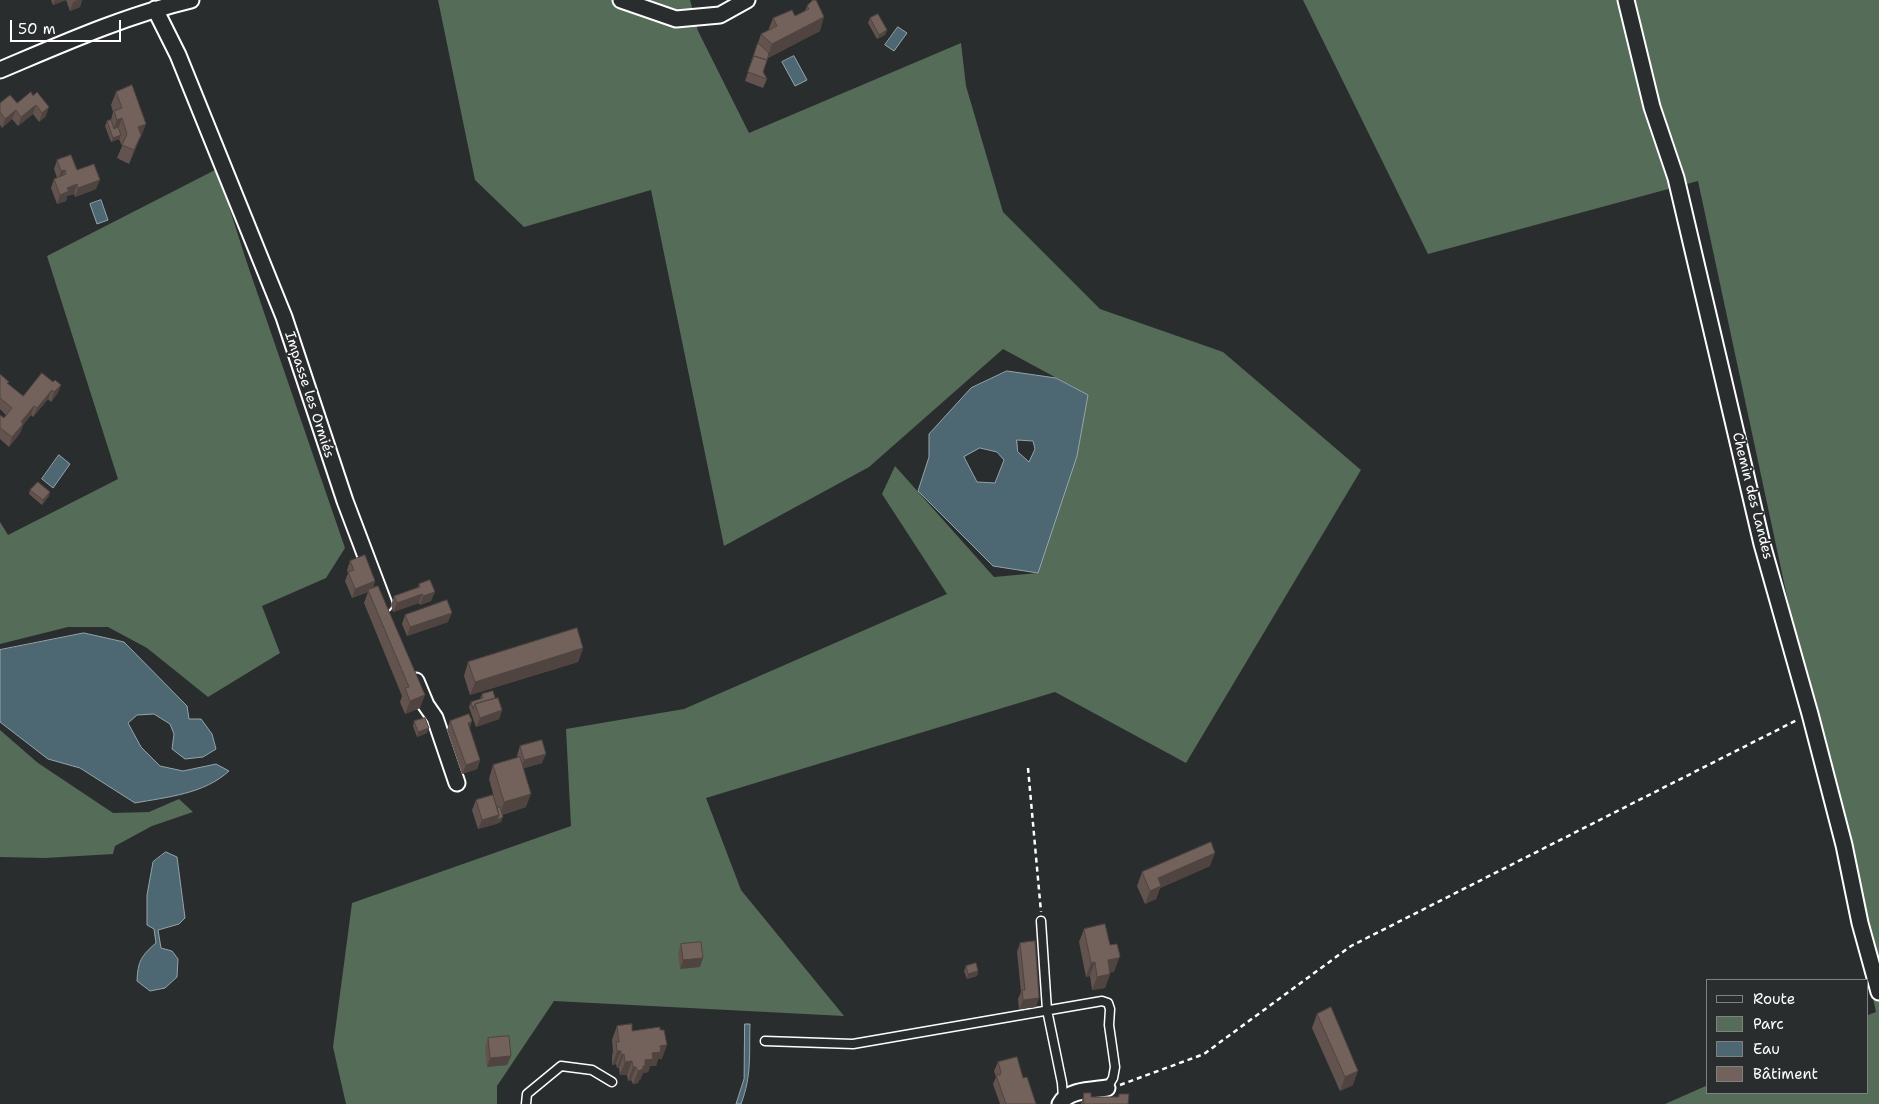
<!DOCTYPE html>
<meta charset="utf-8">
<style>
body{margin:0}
#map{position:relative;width:1879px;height:1104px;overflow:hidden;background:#2a2d2e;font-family:"Shantell Sans",sans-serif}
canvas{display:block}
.legend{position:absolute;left:1706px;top:979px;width:162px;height:115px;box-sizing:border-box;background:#2a2d2e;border:1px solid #7f8182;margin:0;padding:6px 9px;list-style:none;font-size:15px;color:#fff}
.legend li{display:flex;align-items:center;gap:10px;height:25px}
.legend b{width:25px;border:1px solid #7f8182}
.scale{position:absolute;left:10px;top:20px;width:111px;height:22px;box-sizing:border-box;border:2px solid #fff;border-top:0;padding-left:6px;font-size:15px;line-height:18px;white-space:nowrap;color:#fff;-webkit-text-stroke:4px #2a2d2e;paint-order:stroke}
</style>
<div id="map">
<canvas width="1879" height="1104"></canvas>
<ul class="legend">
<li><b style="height:6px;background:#2a2d2e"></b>Route</li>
<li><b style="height:14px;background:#556c58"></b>Parc</li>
<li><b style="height:14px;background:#4e6873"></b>Eau</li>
<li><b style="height:14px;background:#73615b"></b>Bâtiment</li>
</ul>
<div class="scale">50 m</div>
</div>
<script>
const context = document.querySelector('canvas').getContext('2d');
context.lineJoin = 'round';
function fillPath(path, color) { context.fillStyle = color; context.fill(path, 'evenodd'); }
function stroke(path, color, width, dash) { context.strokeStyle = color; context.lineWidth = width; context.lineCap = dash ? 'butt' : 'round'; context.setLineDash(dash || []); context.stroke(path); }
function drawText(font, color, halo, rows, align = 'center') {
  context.font = font + ' "Shantell Sans",sans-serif'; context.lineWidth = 4; context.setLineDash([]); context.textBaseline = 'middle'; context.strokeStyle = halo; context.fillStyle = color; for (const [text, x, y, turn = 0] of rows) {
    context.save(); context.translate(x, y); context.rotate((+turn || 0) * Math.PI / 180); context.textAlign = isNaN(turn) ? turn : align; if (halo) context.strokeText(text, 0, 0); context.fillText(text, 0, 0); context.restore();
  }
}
fillPath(new Path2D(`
 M438 0H690L698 31 749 133 961 43 966 86 1003 212 1100 309 1223 352 1361 470 1186 763 1055 692 706 798 741 890 844 1016 554 1001 497 1086V1104H346L333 1047 352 903 571 826 566 729 684 709 947 594 882 494 895 466 994 577 1038 573 1088 395 1003 349 869 467 724 546 651 190 524 227 475 180Z
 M1303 0H1879V1104H1665L1708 1085V1093H1868V1015L1876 1012 1698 181 1428 254Z
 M217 169 246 260 345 548 326 578 262 606 280 653 208 697 147 648 108 627H68L0 644V522L8 535 118 479 47 256Z
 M0 730 38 763 113 813 149 812 179 799 193 812 152 826 115 846 113 854 45 858 0 857Z`), '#556c58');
const water = new Path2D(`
 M898 27 907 33 894 51 885 45Z
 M794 56 807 80 795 86 782 62Z
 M101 200 108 220 97 224 90 204Z
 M1007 371 1056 378 1088 395 1077 456 1038 573 993 566 918 491 929 457V434L971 388ZM1017 440 1033 441 1035 449 1029 462 1018 452ZM980 448 997 452 1004 460 995 483 977 482 964 457Z
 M59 455 70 464 53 488 42 479Z
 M84 633 124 642 187 706 189 719H201L212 734 216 749 203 757 185 759 172 749 174 734 170 724 154 714 137 715 128 723 141 747 160 766 183 771 216 764 229 771C204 794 167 797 135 803L80 768 48 759 0 722V650Z
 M166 852 177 857 185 918 179 924 158 930 161 948 172 951 178 959 177 977 165 988 150 991 137 981C138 961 141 956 156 943L154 929 147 925V895L153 862Z
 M745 1024H750C749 1054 752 1075 741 1104H736L744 1079Z`);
fillPath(water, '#4e6873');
stroke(water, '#95a4ab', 1);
const lane = new Path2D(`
 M1041 921 1047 1010 1062 1083 1063 1098
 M765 1041 853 1044 1102 1001 1108 1003 1110 1009 1109 1025 1115 1067 1113 1078 1107 1088
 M526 1104 527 1094 561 1066 592 1070 612 1082`);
const street = new Path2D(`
 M621 0 676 19 720 15 747 0
 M1626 0 1652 107 1676 178 1762 544 1810 714 1844 845 1860 923 1879 992
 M155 9 178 55 284 317 345 501 384 604
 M0 70C64 43 124 16 191 0
 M416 681 426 705 435 718 457 783
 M1060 1104C1067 1090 1093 1090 1107 1088`);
stroke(lane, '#fff', 11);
stroke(street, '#fff', 19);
stroke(new Path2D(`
 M1028 768 1041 912
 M1120 1085 1204 1054 1351 946 1797 720`), '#fff', 2.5, [5, 4]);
stroke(lane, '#2a2d2e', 8);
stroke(street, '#2a2d2e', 15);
fillPath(new Path2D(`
 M51 0H82L80 7 70 11 66 0 53 5Z
 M807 6 820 31 768 58 763 72 767 79 763 88 745 81 761 34 768 31 773 18 795 16 805 11Z
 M870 18 887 30 885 35 877 39 868 23Z
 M31 92 46 116 39 122 33 114 18 126 12 119 2 128 0 125V103H17Z
 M116 92 141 137 140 138 129 164 117 158 122 146 119 139 111 142 105 126 107 121 111 120 113 112 111 105Z
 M57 160 77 170 96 189 75 197 74 194 67 196 66 201 57 204 51 188 54 179 57 178 54 169Z
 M0 374 8 384 23 396 53 382 61 385 57 394 51 402 48 399 33 417 31 415 23 425 20 433 9 447 0 439V415L4 418 6 415 0 409Z
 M30 490 49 496 42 505 29 494Z
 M350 561 375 581 373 588 420 708 405 714 400 702 402 696 364 603 368 592 352 598 345 581 348 573 347 570Z
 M419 584 431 601 420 605 419 603 393 612 391 605 394 596 418 587Z
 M405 615 448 622 407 636 402 624Z
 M583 648 578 662 470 695 464 676 468 662Z
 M482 694 495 698 502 710 499 719 476 727 469 707 471 702 480 699Z
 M414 721 427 733 417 737 413 726Z
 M450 721H472L469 728 480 760 477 769 462 774 447 730Z
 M520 746 542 763 524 768 526 807 502 815 501 822 496 824 478 829 472 810 476 800 497 808 489 779 493 765 518 758 517 755Z
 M1210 866 1160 888 1156 899 1145 904 1137 886 1142 872Z
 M1084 929 1114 972H1110V974L1105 988 1092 990 1090 976 1086 977 1079 942Z
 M1020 943 1036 1007 1019 1009 1018 999 1021 992 1017 952Z
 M681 944 700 967 680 969 678 953Z
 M966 966 978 971 977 976 967 979 964 971Z
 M1317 1014 1353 1085 1340 1091 1312 1028Z
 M617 1026 632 1031 660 1030 662 1059H658L656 1066H650L648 1072 643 1073 640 1080H639L638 1083 633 1084 631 1080 628 1081 627 1075H620L619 1068H617L616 1064 612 1065V1056L613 1051 612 1040Z
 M488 1038 511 1056 507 1065 487 1067 485 1047Z
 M998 1062 1023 1078 1036 1104H1000L993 1084 996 1077 994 1071Z
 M1084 1093 1091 1097H1118L1119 1094 1128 1104H1081Z`), '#63534e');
fillPath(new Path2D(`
 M55 0H66L53 5Z
 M78 0H82L80 7 70 11 73 2Z
 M824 17 820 31 767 58 772 44Z
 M887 30 885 35 877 39 879 35Z
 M36 105 33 114 18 126 21 117Z
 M49 107 46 116 39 122 42 113Z
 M16 110 12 119 2 128 5 119Z
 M122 118 117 132 112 133 117 120Z
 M146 124 141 137 140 138 129 164 134 150 138 127Z
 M121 135 119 139 111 142 113 138Z
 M65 170 61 179 58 180 61 171Z
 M100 180 96 189 75 197 78 188Z
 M77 184 74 194 67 196 66 201 57 204 60 195 67 188Z
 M61 385 57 394 51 402 54 392Z
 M52 390 48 399 33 417 37 408Z
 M34 406 31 415 23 425 20 433 9 447 12 437 21 422Z
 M50 492 49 496 42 505 43 500Z
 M375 581 372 590H368V592L352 598 355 589Z
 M435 592 431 601 420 605 423 596Z
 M422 594 419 603 393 612 397 603Z
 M452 613 448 622 407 636 410 627Z
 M583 648 578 662 470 695 475 682Z
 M425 695 420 708 405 714 410 701Z
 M502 710 499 719 476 727 480 718Z
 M472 721 469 730 468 723Z
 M429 728 427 733 417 737 418 732Z
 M546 754 542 763 521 769 524 760Z
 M480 760 477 769 462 774 466 765Z
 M531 794 526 807 500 815 504 802Z
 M499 815 496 824 478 829 482 820Z
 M503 817 501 822 496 824 497 820Z
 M1215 853 1210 866 1160 888 1156 899 1145 904 1150 891 1158 878Z
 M1120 956 1114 972 1103 974 1108 960Z
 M703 958 700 967 680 969 683 960Z
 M1095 962 1090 976 1086 977 1091 963Z
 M978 971 977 976 967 979 968 974Z
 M1110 974 1105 988 1092 990 1097 977Z
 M1039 998 1036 1007 1019 1009 1023 1000Z
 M667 1045 662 1059H658L656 1066H650L648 1072 643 1073 640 1080H639L638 1083 633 1084 638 1071 645 1060 660 1046Z
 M617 1051H621L616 1064 612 1065Z
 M624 1054 619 1068H617L621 1055Z
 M511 1056 507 1065 487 1067 490 1058Z
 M632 1061 627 1075H620L625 1062Z
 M633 1067H636L631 1080 628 1081Z
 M1358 1071 1353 1085 1340 1091 1345 1077Z`), '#504440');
const building = new Path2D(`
 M813 0H816L824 17 772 44 761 34 777 26 773 18 792 10 795 16 809 9 807 6Z
 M878 14 887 30 879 35 870 18Z
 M758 43 769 53 767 60 754 56 752 60Z
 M754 56 767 60 763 72 767 79 748 72Z
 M132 85 146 124 138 127 141 135 134 150 122 145 127 134 122 118 117 120 114 111 122 108 116 92Z
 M31 92 33 96 37 92 49 107 42 113 36 105 21 117 16 110 5 119 0 112V103L10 95 17 103Z
 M111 120 114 129 118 127 121 135 113 138 107 121Z
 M71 155 77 170 94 164 100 180 78 188 77 184 67 188 69 191 60 195 54 179 66 174 65 170 61 171 57 160Z
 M42 373 53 382 55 380 61 385 54 392 52 390 37 408 34 406 21 422 23 424 12 437 0 428V415L4 418 12 408 0 398V374L9 382 7 383 23 396Z
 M38 482 50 492 43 500 30 490Z
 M365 555 375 581 355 589 348 572 354 570 350 561Z
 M430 580 435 592 423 596 422 594 397 603 394 596 420 587 419 584Z
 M378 586 425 695 410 701 405 688 409 687 368 590Z
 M447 600 452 613 410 627 405 615Z
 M577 628 583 648 475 682 468 662Z
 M493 691 495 698 475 704 473 709 471 702 483 698 482 694Z
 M498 698 502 710 480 718 475 704Z
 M469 714 472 721 468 723 480 760 466 765 450 721Z
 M425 718 429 728 418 732 414 721Z
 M542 740 546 754 524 760 520 746Z
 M520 757 531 794 504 802 493 765Z
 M493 795 499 815 482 820 476 800Z
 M500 807 503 817 497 820 499 815 497 808Z
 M1211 842 1215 853 1158 878 1161 886 1150 891 1142 872Z
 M1105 924 1110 945 1117 944 1120 956 1119 958 1108 960 1110 974 1097 977 1095 962 1091 963 1084 929Z
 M1035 941 1039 998 1023 1000 1022 990H1025L1020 943Z
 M701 942 703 958 683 960 681 944Z
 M976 963 978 971 968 974 966 966Z
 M1331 1007 1358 1071 1345 1077 1317 1014Z
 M632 1024V1031L660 1027V1030H664L667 1045 660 1046 661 1052 652 1053 653 1059 645 1060V1066H643V1069L638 1071 636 1067H633L632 1061 625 1062 624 1054 621 1055V1051H617L616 1042H619L617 1026Z
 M509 1036 511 1056 490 1058 488 1038Z
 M1017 1057 1023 1078 1027 1077 1036 1104H1006L996 1075H1000L1001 1072 998 1062Z
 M1084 1093H1091V1097H1119V1094H1129L1128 1104H1084Z`);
fillPath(building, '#73615b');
stroke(building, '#504440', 1);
drawText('14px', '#fff', '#2a2d2e', [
 ["Impasse les Ormiés",309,395,72],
 ["Chemin des Landes",1752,496,76]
]);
</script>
